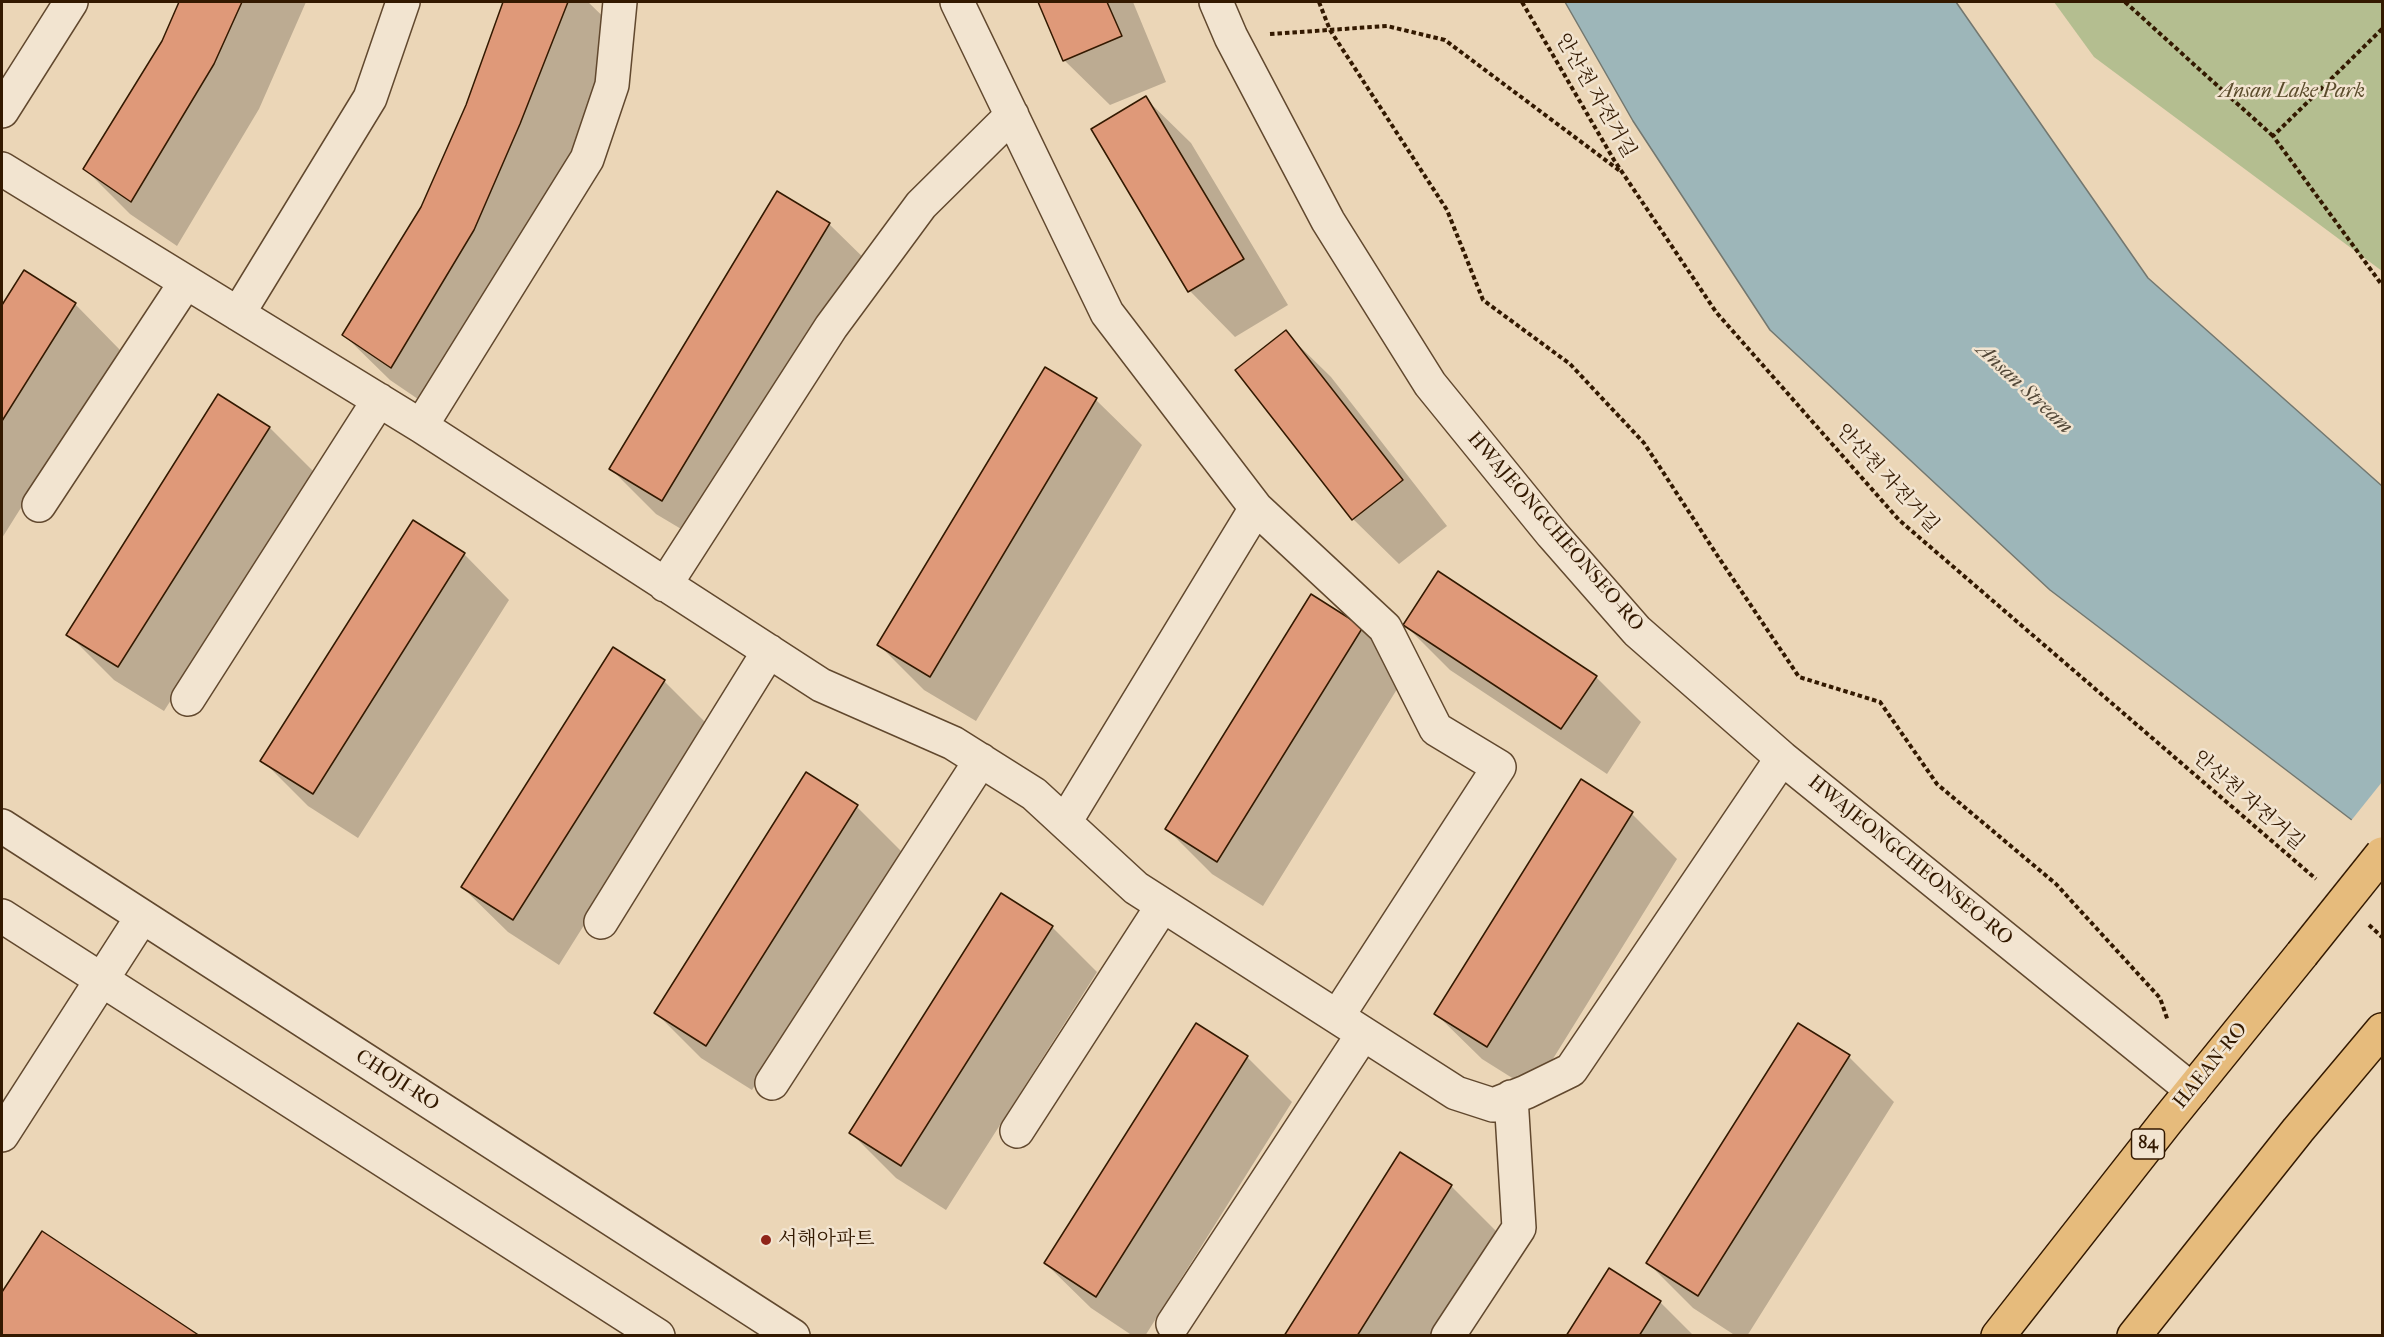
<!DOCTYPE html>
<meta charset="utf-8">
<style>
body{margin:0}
#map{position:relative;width:2384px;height:1337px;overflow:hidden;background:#ebd6b7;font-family:"IM FELL French Canon",serif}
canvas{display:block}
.frame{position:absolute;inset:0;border:3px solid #331900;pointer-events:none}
</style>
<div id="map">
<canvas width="2384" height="1337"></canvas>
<div class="frame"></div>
</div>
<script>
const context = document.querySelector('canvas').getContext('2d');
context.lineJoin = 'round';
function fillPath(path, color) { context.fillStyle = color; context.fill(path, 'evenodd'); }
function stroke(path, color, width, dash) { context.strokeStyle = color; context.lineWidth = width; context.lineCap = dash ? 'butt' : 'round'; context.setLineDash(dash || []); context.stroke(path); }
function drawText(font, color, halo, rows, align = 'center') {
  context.font = font + ' "IM FELL French Canon","Noto Serif KR",serif'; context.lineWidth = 5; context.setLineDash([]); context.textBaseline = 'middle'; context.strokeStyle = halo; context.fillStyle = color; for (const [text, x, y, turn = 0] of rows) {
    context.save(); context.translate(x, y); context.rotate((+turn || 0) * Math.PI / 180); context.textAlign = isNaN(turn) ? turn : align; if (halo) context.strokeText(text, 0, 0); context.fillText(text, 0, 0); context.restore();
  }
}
fillPath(new Path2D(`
 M2054 2H2382V271L2094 57Z`), '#b4be90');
const water = new Path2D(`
 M1565 2H1956L2148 278 2382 486V843L2050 590 1770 330 1633 121Z`);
fillPath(water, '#9db6b9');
stroke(water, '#73776f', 1.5);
fillPath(new Path2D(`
 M2382 782V846L2350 822Z`), '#ebd6b7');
fillPath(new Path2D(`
 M181 2H306L259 109 177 246 130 214 85 169 163 42Z
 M505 2H588L619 32 565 170 437 412 390 380 344 335 422 208 467 105Z
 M1040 2H1133L1166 82 1110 105 1064 60Z
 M1145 98 1191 143 1288 305 1235 337 1190 291 1093 129Z
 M778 193 829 224 875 269 708 545 656 514 611 469Z
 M24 272 75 304 120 350 2 538V308Z
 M1285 332 1331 377 1447 526 1399 564 1353 519Z
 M1045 369 1096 400 1142 445 976 721 924 690 879 645Z
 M219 396 270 428 315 473 164 711 114 680 68 634Z
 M464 554 509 600 358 838 308 806 262 760Z
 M1405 625 1596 677 1641 722 1607 774 1450 670Z
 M1362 628 1407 673 1263 906 1212 874 1167 829Z
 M664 681 709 726 559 965 508 932 462 887Z
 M1581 781 1632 814 1677 859 1533 1091 1482 1059 1436 1014Z
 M857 807 902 852 752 1090 701 1058 656 1013Z
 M1052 927 1097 972 946 1210 896 1178 851 1133Z
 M1247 1057 1292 1102 1145 1336H1133L1091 1308 1045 1263Z
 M1849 1057 1894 1102 1747 1336H1736L1693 1308 1648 1263Z
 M1451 1186 1496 1231 1430 1336H1285Z
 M43 1233 197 1336H2V1295Z
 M1660 1302 1694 1336H1568Z`), '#0003');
const building = new Path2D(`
 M179 2H242L214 64 131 202 83 169 162 41Z
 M503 2H568L520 124 474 230 391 368 342 335 421 207 466 105Z
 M1038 2H1107L1122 36 1063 61Z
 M1146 96 1244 259 1188 292 1091 129Z
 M777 191 830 223 662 501 609 469Z
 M24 270 76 303 2 421V305Z
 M1286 330 1403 480 1352 520 1235 370Z
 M1045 367 1097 398 930 677 877 645Z
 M218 394 270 427 118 667 66 635Z
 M413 520 465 553 313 794 260 761Z
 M1438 571 1597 676 1561 729 1403 625Z
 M1311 594 1363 627 1217 862 1165 829Z
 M613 647 665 680 513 920 461 887Z
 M806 772 858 805 706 1046 654 1013Z
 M1581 779 1633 812 1487 1047 1434 1014Z
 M1001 893 1053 926 901 1166 849 1133Z
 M1196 1023 1248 1056 1096 1297 1044 1263Z
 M1798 1023 1850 1055 1698 1296 1646 1263Z
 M1400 1152 1452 1185 1357 1336H1284Z
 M42 1231 200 1336H2V1292Z
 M1609 1268 1661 1301 1639 1336H1566Z`);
fillPath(building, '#df9979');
stroke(building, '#331900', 1.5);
const minor = new Path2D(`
 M620 2 612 85 587 159 421 426 821 685 953 743 1034 794 1136 888 1456 1093 1493 1105 1526 1092 1571 1070 1782 758
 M957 2 1107 313 1256 508 1065 822
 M1216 2 1231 37 1328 221 1430 384 1552 534 1637 631 1782 758 2192 1090
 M2 111 71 2
 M2 169 421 426
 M238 314 370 98 403 2
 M39 505 186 282
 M1256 508 1385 628 1436 729 1499 767 1337 1017
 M665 585 831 327 921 205 1012 115
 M188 699 379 400
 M2 826 793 1336
 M2 916 658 1336
 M601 922 769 651
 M772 1083 981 760
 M1017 1131 1163 905
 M2 1135 142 917
 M1173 1324 1363 1034
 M1448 1336 1519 1228 1511 1097`);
const major = new Path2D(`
 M1998 1336 2166 1122 2302 954
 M2134 1336 2298 1130 2382 1030`);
stroke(minor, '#61482e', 36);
stroke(major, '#331900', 36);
stroke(new Path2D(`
 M1319 2 1330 30 1447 210 1483 300 1570 364 1644 443 1717 555 1799 677 1880 702 1937 784 2056 884 2160 998 2168 1021
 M1522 2 1614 160 1716 312 1899 520 2316 879
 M2125 2 2273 136
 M2382 29 2273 136 2382 285
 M1270 34 1387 26 1445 40 1620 171
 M2369 925 2382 937`), '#331900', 4, [4.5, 3]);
stroke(minor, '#f2e4d0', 33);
stroke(major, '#e6bb7c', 33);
const majorBridge = new Path2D(`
 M2302 954 2382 854`);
stroke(majorBridge, '#331900', 36, []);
stroke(majorBridge, '#e6bb7c', 33);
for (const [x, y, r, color] of [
 [766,1240,6,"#8f2418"]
]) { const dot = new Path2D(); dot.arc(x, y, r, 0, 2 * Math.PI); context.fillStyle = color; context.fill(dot); stroke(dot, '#f2e4d0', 2); }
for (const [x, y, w] of [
 [2148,1144,33]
]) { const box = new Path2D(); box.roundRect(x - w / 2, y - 15, w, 30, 4.5); context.fillStyle = '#f2e4d0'; context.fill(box); stroke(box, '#331900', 1.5); }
drawText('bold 18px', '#331900', null, [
 ["84",2148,1144]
]);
drawText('italic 20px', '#5a4b2b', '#f2e4d0', [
 ["Ansan Lake Park",2292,92]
]);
drawText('20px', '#331900', '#f2e4d0', [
 ["안산천 자전거길",1595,96,60],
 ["안산천 자전거길",1887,479,47],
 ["HWAJEONGCHEONSEO-RO",1555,532,49],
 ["안산천 자전거길",2248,801,41],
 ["HWAJEONGCHEONSEO-RO",1910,861,39],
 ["HAEAN-RO",2211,1066,-51],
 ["CHOJI-RO",397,1081,33]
]);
drawText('20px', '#331900', '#f2e4d0', [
 ["서해아파트",778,1240]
], 'left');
drawText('italic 21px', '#534838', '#f2e4d0', [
 ["Ansan Stream",2024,389,43]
]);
</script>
